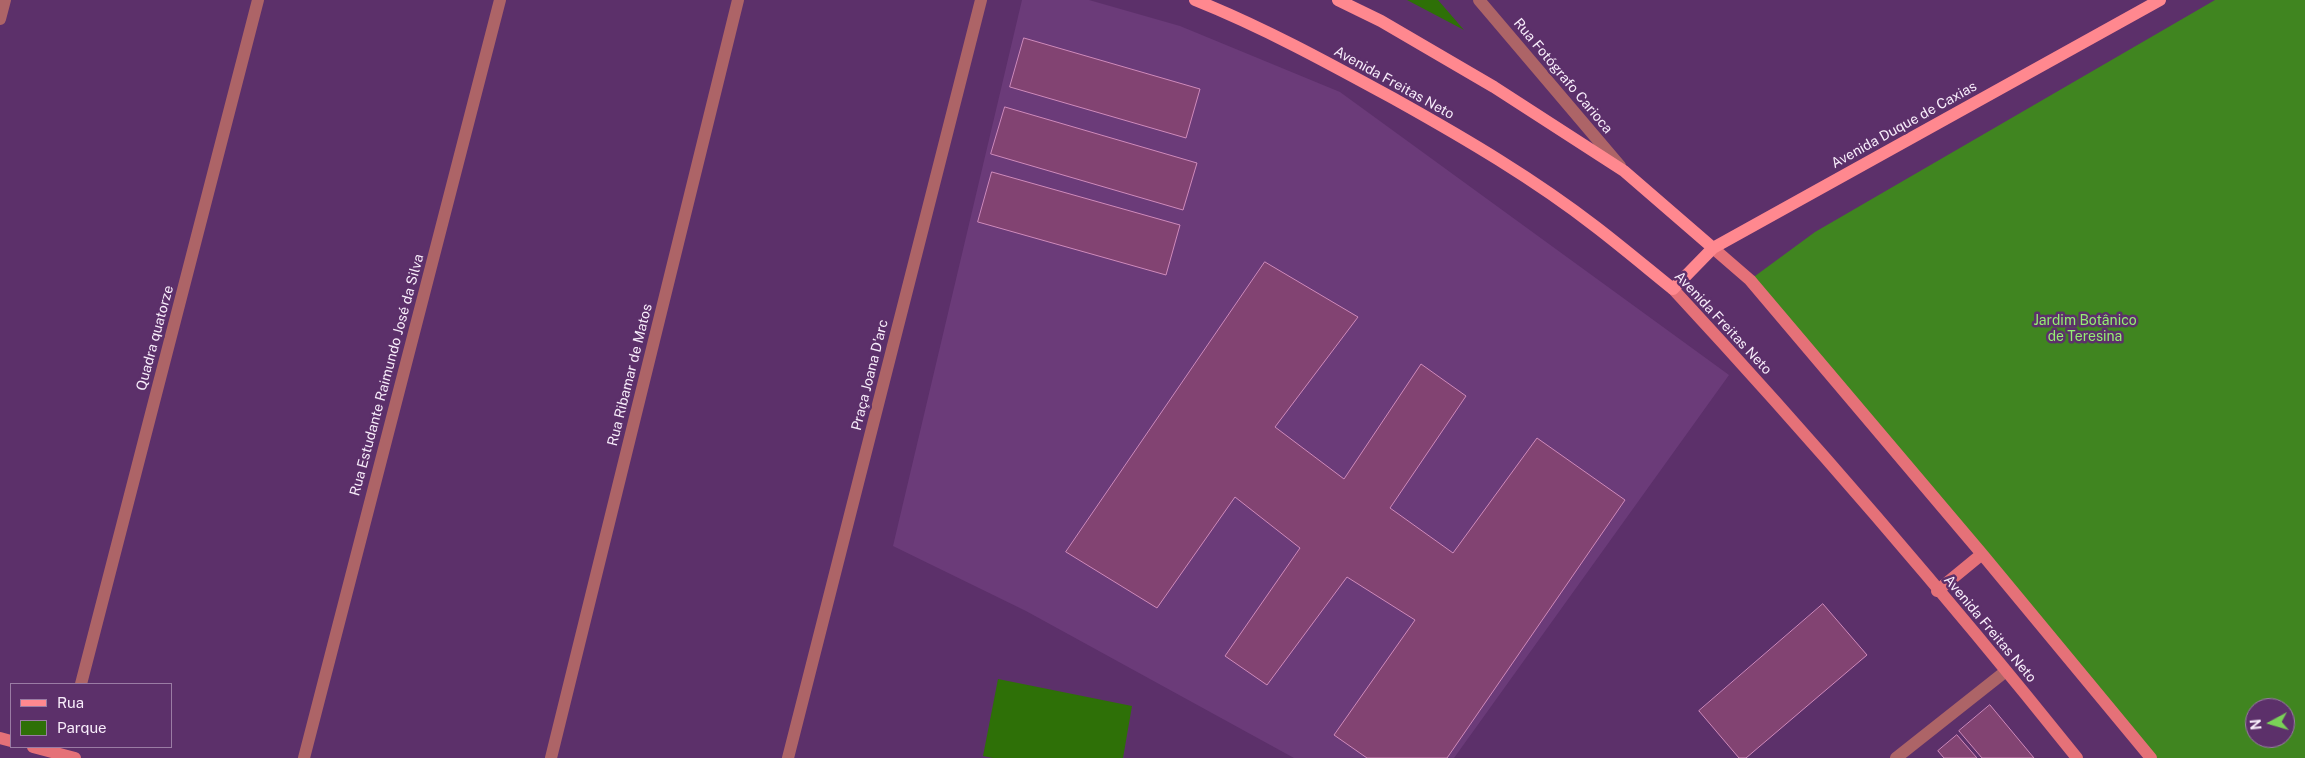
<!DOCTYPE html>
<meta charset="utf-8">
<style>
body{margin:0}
#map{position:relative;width:2305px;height:758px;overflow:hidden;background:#5c306a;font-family:"Public Sans",sans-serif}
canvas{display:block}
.legend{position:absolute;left:10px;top:683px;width:162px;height:65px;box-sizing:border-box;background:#5c306a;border:1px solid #9a7ca4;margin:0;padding:6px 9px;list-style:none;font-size:15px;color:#f8edfb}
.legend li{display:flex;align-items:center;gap:10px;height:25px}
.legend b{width:25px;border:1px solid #9a7ca4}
.north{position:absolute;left:2245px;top:698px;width:50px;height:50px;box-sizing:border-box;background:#5c306a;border:1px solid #9a7ca4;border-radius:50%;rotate:264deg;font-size:14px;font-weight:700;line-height:20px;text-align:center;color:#f8edfb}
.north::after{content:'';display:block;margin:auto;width:18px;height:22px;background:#7ad157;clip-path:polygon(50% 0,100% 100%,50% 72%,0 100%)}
</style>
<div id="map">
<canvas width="2305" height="758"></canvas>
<ul class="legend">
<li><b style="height:6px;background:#ff888f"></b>Rua</li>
<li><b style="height:14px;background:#2e7007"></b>Parque</li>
</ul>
<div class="north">N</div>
</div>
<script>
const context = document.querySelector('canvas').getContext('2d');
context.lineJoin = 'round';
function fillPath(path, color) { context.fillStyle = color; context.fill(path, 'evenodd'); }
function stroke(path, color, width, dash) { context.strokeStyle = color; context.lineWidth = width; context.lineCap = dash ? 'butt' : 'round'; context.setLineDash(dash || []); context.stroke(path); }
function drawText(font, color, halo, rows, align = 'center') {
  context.font = font + ' "Public Sans",sans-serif'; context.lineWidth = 5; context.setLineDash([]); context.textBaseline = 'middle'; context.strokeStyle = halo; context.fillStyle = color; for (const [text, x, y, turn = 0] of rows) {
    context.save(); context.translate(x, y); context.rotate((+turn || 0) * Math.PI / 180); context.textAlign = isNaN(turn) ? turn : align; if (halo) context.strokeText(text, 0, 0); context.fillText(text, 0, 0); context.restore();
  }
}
fillPath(new Path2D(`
 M1022 0H1089L1180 26 1340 92 1729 375 1454 758H1294L1026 611 893 546Z`), '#6b3b79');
fillPath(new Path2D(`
 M1407 0H1438L1464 30Z
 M998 679 1132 706 1123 758H993L983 756Z`), '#2e7007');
fillPath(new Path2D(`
 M2215 0H2305V758H2157L1751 279 1815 232ZM2255 708H2285V738H2255Z`), '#408520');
const building = new Path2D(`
 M1024 38 1200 89 1186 138 1010 87Z
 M1005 107 1197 163 1183 210 991 154Z
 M992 172 1180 225 1166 275 978 222Z
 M1265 262 1358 317 1275 427 1344 479 1421 364 1466 396 1390 508 1453 553 1537 438 1625 500 1447 758H1367L1334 735 1415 620 1347 577 1267 685 1225 656 1300 548 1235 497 1157 608 1066 552Z
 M1823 604 1867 655 1746 758H1739L1699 711Z
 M1990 705 2034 758H1982L1959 731Z
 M1957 735 1977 758H1944L1938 751Z`);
fillPath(building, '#824372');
stroke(building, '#cf8abb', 1);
stroke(new Path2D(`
 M1479 0 1620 166
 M0 19 5 0
 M81 684 258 0
 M304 758 500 0
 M551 758 738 0
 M788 758 981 0
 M1896 758 2006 671`), '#ad6467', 12);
stroke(new Path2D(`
 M1713 248 1750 280 1982 554 2151 758
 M1673 289C1813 440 1948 597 2077 758
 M1937 591 1982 554
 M0 738 11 741
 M33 747 75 758`), '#e57178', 12);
stroke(new Path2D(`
 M1195 0C1265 28 1332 65 1398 101 1466 139 1534 179 1596 227 1622 247 1647 268 1673 289L1713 248 2160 0
 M1338 0 1381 21 1494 87 1624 171 1713 248`), '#ff888f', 12);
drawText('14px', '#f8edfb', '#5c306a', [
 ["Rua Fotógrafo Carioca",1563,76,50],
 ["Avenida Freitas Neto",1394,83,29],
 ["Avenida Duque de Caxias",1904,125,-29],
 ["Avenida Freitas Neto",1723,323,47],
 ["Quadra quatorze",155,338,-75],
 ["Rua Estudante Raimundo José da Silva",387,375,-75],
 ["Rua Ribamar de Matos",630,375,-76],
 ["Praça Joana D'arc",870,375,-76],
 ["Avenida Freitas Neto",1990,629,50]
]);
drawText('14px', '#95ee73', '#5c306a', [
 ["Jardim Botânico",2085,321],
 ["de Teresina",2085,337]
]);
</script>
